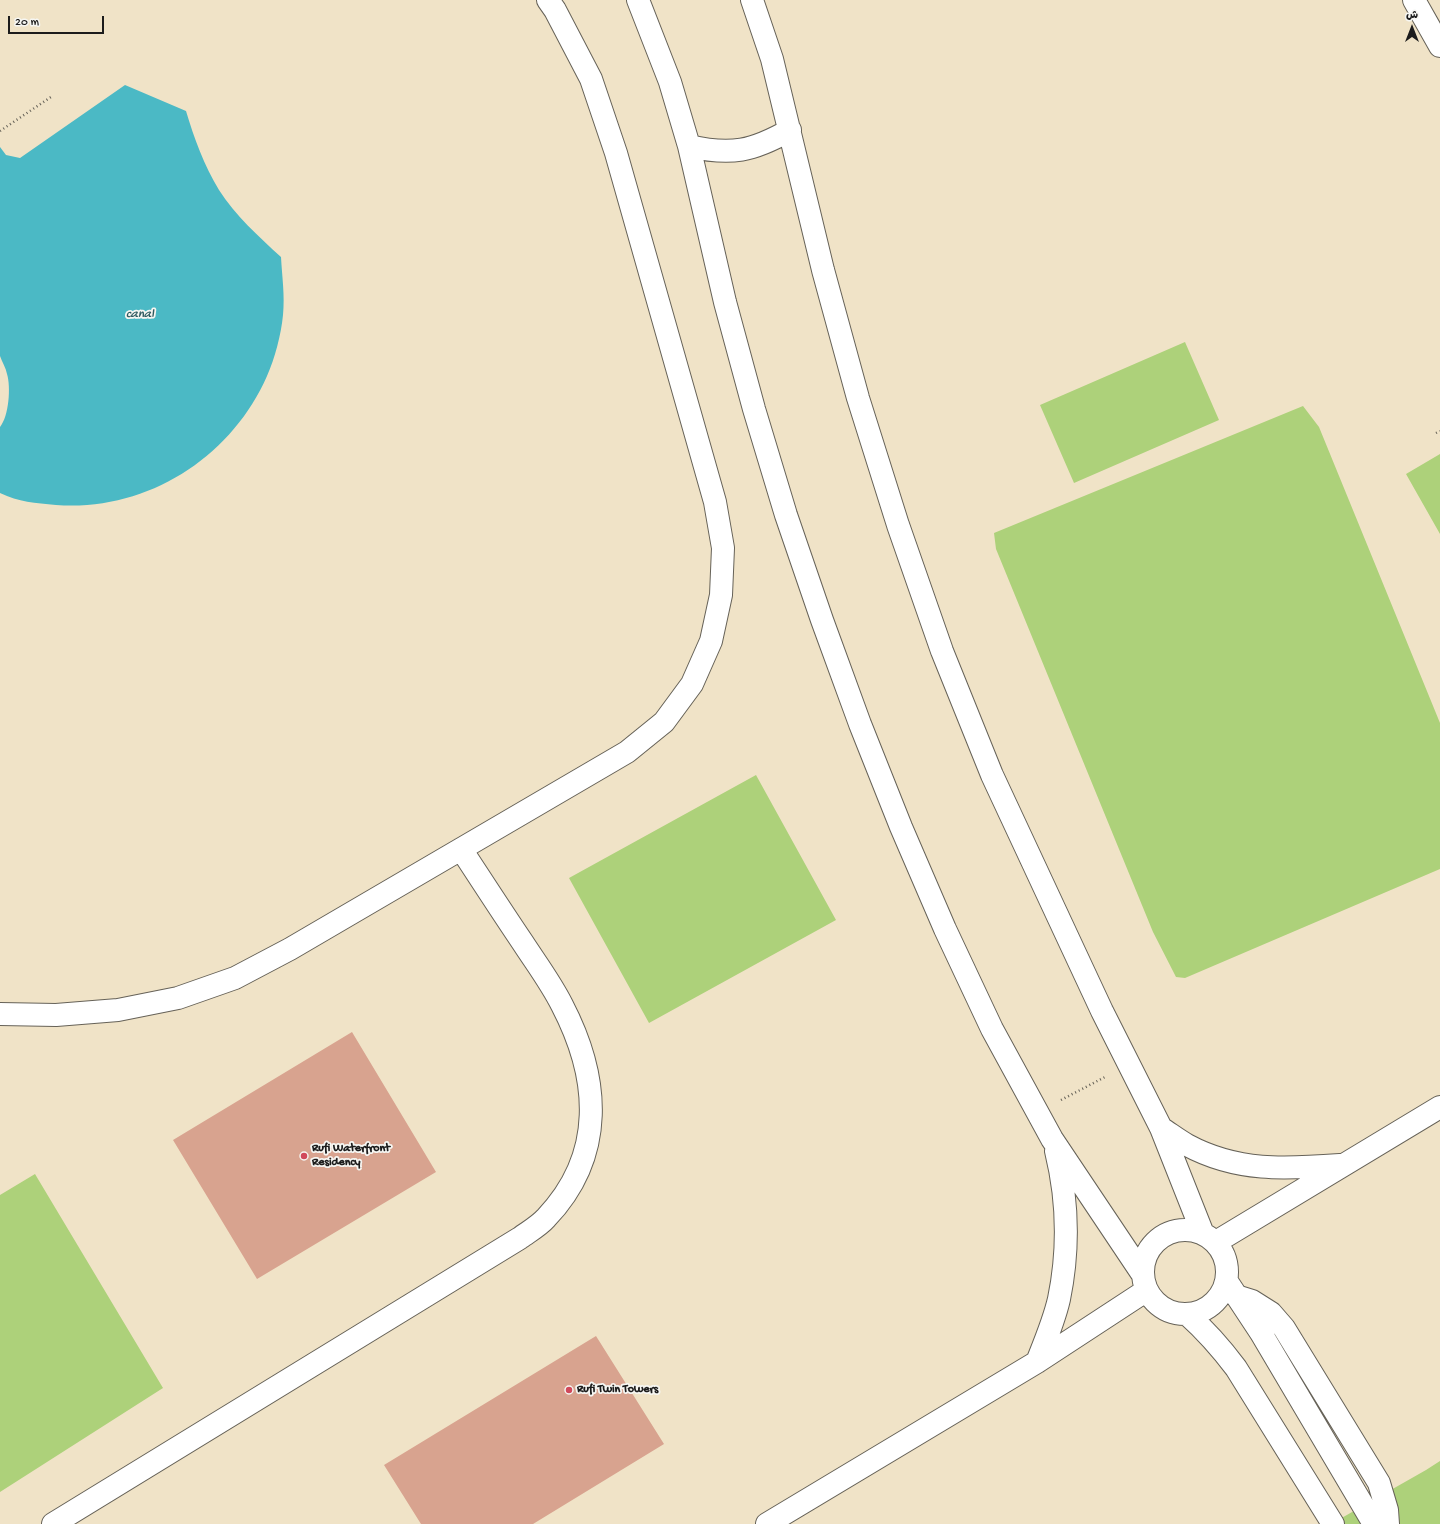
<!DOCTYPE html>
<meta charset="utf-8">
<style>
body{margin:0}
#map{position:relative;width:1440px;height:1524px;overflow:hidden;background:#f0e3c7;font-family:"Gochi Hand","Playpen Sans Arabic",sans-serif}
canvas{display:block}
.north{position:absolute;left:1392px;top:8px;width:40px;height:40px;-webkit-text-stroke:3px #f6f6f2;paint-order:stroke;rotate:0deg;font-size:11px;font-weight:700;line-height:16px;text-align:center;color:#1c1c1c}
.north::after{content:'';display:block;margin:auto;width:14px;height:18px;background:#1c1c1c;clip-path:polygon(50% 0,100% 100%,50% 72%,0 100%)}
.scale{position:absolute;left:8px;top:16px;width:96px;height:18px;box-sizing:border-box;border:2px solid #1c1c1c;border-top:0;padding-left:5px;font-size:12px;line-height:14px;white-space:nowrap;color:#1c1c1c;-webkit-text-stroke:3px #f6f6f2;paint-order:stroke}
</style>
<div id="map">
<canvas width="1440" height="1524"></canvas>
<div class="north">ش</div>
<div class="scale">20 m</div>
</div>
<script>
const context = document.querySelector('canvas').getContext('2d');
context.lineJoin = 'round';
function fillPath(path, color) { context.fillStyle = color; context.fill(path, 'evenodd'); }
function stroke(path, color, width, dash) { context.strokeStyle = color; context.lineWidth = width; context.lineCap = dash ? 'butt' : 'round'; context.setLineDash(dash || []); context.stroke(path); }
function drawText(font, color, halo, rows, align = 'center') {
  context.font = font + ' "Gochi Hand",sans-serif'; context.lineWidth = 3.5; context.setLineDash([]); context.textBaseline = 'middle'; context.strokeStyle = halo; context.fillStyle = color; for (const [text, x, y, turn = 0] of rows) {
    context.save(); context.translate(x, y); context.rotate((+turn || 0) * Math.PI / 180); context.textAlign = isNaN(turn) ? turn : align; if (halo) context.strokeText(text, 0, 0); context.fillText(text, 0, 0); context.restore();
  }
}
fillPath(new Path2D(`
 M1185 342 1219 420 1074 483 1040 405Z
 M1303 406 1319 427 1440 723V869L1185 978 1176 977 1153 932 996 549 994 533Z
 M1440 454V534L1406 474Z
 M756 775 836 920 649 1023 569 878Z
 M35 1174 163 1388 0 1492V1195Z
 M1440 1461V1524H1331L1426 1470Z`), '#add17a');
fillPath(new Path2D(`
 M125 85 186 111C194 138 204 165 219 190 235 215 259 237 281 257 282 276 285 296 283 315 281 335 275 358 267 376 231 458 146 512 56 505 35 503 19 502 0 493V427C9 416 11 387 7 374 6 368 2 362 0 356V147L6 155 20 158Z`), '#4bb9c5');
fillPath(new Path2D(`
 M352 1032 436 1172 257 1279 173 1140Z
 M596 1336 664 1444 533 1524H421L384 1465Z`), '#d8a38f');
const minor = new Path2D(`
 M638 0 670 82 689 146 725 302 754 409 786 515 822 620 860 724 901 827 945 929 992 1029 1052 1139 1143 1275
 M752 0 772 59 823 270 858 398 898 525 942 651 992 775 1102 1011 1161 1128 1203 1234
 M1414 0 1440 46
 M689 146C731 156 753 151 790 130
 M0 1014 56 1015 118 1010 178 998 235 978 290 949 627 752 664 722 692 684 711 641 721 595 723 548 715 502 616 153 591 79 555 10 548 0
 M1161 1128C1169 1133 1178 1140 1187 1145 1237 1172 1285 1169 1340 1165
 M1143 1272a42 42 0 1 1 84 0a42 42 0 1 1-84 0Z
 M1216 1242 1440 1107
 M1228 1283 1261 1333 1374 1524
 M1236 1296 1252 1301 1271 1313 1284 1328 1379 1483 1387 1510 1388 1524
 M1187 1314C1206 1331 1221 1348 1236 1368L1333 1524
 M1037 1362C1045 1342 1054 1321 1059 1299 1069 1250 1068 1200 1056 1151
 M53 1524 520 1238C528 1232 539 1226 546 1218 606 1155 600 1078 562 1005 551 983 536 963 523 943 502 912 482 881 461 849
 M767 1524 1037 1362 1147 1290`);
stroke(minor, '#666258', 24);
stroke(new Path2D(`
 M0 131 51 97
 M1436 433 1440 431
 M1061 1100 1105 1077`), '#666258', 2.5, [1, 3]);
stroke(minor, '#fff', 22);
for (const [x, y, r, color] of [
 [304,1156,4,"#d1495b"],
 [569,1390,4,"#d1495b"]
]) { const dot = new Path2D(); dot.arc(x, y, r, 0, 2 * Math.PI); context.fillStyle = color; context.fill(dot); stroke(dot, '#f6f6f2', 1.5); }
drawText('bold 12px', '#1c1c1c', '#f6f6f2', [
 ["Rufi Waterfront",312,1149],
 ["Residency",312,1163],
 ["Rufi Twin Towers",577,1390]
], 'left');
drawText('italic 13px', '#2f5b60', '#f6f6f2', [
 ["canal",140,315]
]);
</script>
